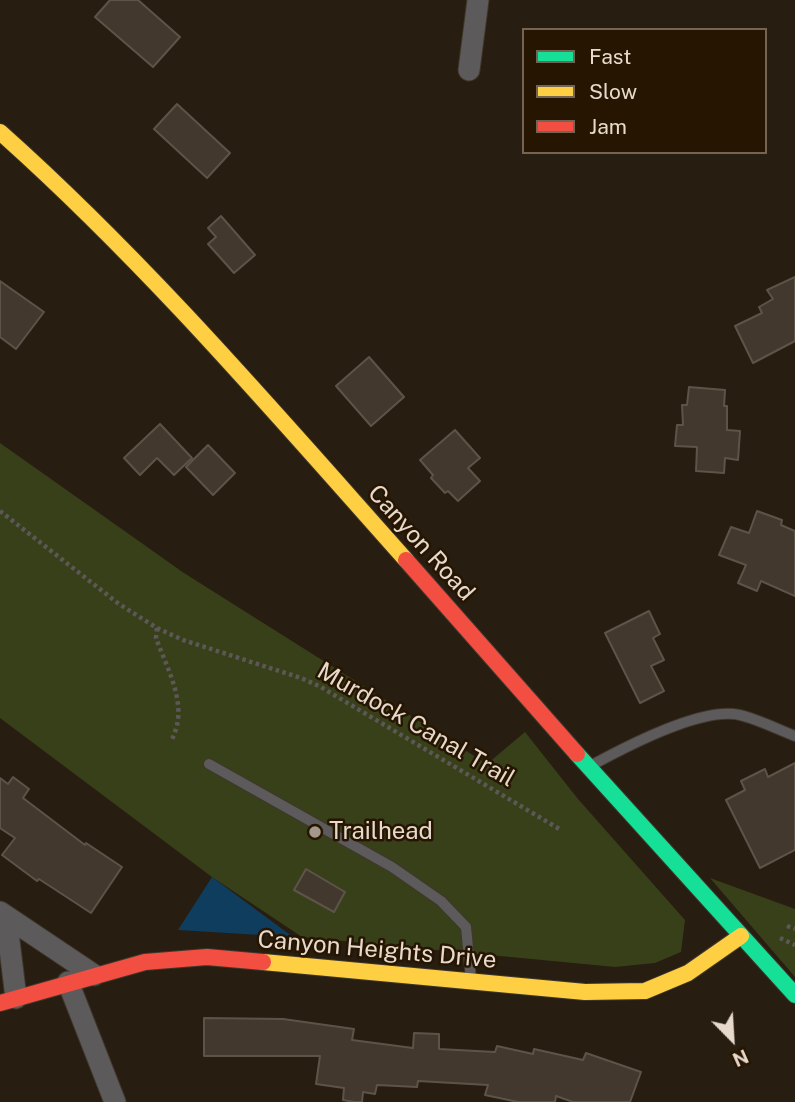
<!DOCTYPE html>
<style>
body{margin:0}
#map{position:relative;width:795px;height:1102px;overflow:hidden;background:#271d10;font-family:"Public Sans",sans-serif}
canvas{display:block}
.legend{position:absolute;left:522px;top:28px;width:245px;height:126px;box-sizing:border-box;background:#261501;border:2px solid #736453;margin:0;padding:9px 12px;list-style:none;font-size:21px;color:#e7dacd}
.legend li{display:flex;align-items:center;gap:14px;height:35px}
.legend b{width:35px;border:2px solid #736453}
.north{position:absolute;left:697px;top:1004px;width:70px;height:70px;-webkit-text-stroke:5px #261501;paint-order:stroke;rotate:156deg;font-size:19px;font-weight:700;line-height:28px;text-align:center;color:#e7dacd}
.north::after{content:'';display:block;margin:auto;width:24px;height:32px;background:#e7dacd;clip-path:polygon(50% 0,100% 100%,50% 72%,0 100%)}
</style>
<div id="map">
<canvas width="795" height="1102"></canvas>
<ul class="legend">
<li><b style="height:9px;background:#16e098"></b>Fast</li>
<li><b style="height:9px;background:#ffcf43"></b>Slow</li>
<li><b style="height:9px;background:#f24e42"></b>Jam</li>
</ul>
<div class="north">N</div>
</div>
<script>
const context = document.querySelector('canvas').getContext('2d');
context.lineJoin = 'round';
function fillPath(path, color) { context.fillStyle = color; context.fill(path, 'evenodd'); }
function stroke(path, color, width, dash) { context.strokeStyle = color; context.lineWidth = width; context.lineCap = dash ? 'butt' : 'round'; context.setLineDash(dash || []); context.stroke(path); }
function drawText(font, color, halo, rows, align = 'center') {
  context.font = font + ' "Public Sans",sans-serif'; context.lineWidth = 5; context.setLineDash([]); context.textBaseline = 'middle'; context.strokeStyle = halo; context.fillStyle = color; for (const [text, x, y, turn = 0] of rows) {
    context.save(); context.translate(x, y); context.rotate((+turn || 0) * Math.PI / 180); context.textAlign = isNaN(turn) ? turn : align; if (halo) context.strokeText(text, 0, 0); context.fillText(text, 0, 0); context.restore();
  }
}
fillPath(new Path2D(`
 M0 443 184 573 487 764 525 732 578 799 685 920 681 952 655 963 615 967 302 937 212 877 0 718Z
 M710 878 795 909V977Z`), '#38401a');
fillPath(new Path2D(`
 M212 877 293 937 178 930Z`), '#0f3d5e');
const building = new Path2D(`
 M110 0H138L180 37 153 67 95 17Z
 M177 104 230 153 207 178 154 129Z
 M221 216 255 255 234 273 208 244 216 237 208 228Z
 M795 277V341L753 363 735 326 762 313 759 307 773 299 767 290Z
 M0 281 44 312 16 349 0 337Z
 M369 357 404 397 371 426 336 386Z
 M689 387 725 390 724 406H727V430L740 431 738 460 725 458 724 473 696 471 697 447 675 446 677 425H683L682 405H687Z
 M160 424 192 458 174 475 157 458 140 475 124 458Z
 M455 430 480 458 468 468 480 481 458 501 448 491 445 493 431 478 433 475 420 460Z
 M208 445 235 473 213 495 186 467Z
 M757 511 782 520 781 525 795 531V596L761 581 757 591 738 583 746 565 719 555 731 527 749 533Z
 M649 611 660 634 653 638 664 660 651 666 664 691 640 703 605 633Z
 M795 763V850L760 868 726 800 745 790 741 781 765 769 768 777Z
 M13 777 29 789 23 798 85 845 86 843 122 867 91 913 39 879 37 881 2 855 15 838 0 828V778L8 784Z
 M306 869 345 892 334 912 294 890Z
 M204 1018 283 1019 354 1029 352 1040 413 1048 414 1033 439 1034V1049L495 1052 497 1046 533 1054 534 1049 583 1060 586 1053 641 1072 630 1102H573L556 1096 555 1102H518L485 1095 488 1085 418 1081 417 1087 377 1085 375 1094 363 1092 362 1102H354L343 1100 344 1088 316 1084 320 1056H204Z`);
fillPath(building, '#42382e');
stroke(building, '#5d5449', 2);
const lane = new Path2D(`
 M209 764 392 867 441 901 466 927 471 979
 M592 765C625 747 696 710 734 714 749 715 779 730 795 736`);
const street = new Path2D(`
 M469 70 478 0
 M0 912 94 975
 M6 916 16 998
 M68 982 115 1102`);
const fast = new Path2D(`
 M577 754 795 995`);
const slow = new Path2D(`
 M0 132C147 263 275 413 406 560
 M263 962 585 992 645 991 688 973 741 936`);
const jam = new Path2D(`
 M406 560 577 754
 M0 1003 145 962 207 957 263 962`);
stroke(lane, '#40372c', 12);
stroke(street, '#40372c', 23);
stroke(fast, '#40372c', 18);
stroke(slow, '#40372c', 18);
stroke(jam, '#40372c', 18);
stroke(new Path2D(`
 M0 511 119 604 157 628 183 640 301 678 319 686 561 830
 M157 628 156 638C168 671 189 706 172 739
 M787 926 795 929
 M780 938 795 945`), '#5d5857', 4.5, [3.5, 3.5]);
stroke(lane, '#5d5a5c', 10);
stroke(street, '#5d5a5c', 21);
stroke(fast, '#16e098', 16);
stroke(slow, '#ffcf43', 16);
stroke(jam, '#f24e42', 16);
for (const [x, y, r, color] of [
 [315,832,7,"#a4988b"]
]) { const dot = new Path2D(); dot.arc(x, y, r, 0, 2 * Math.PI); context.fillStyle = color; context.fill(dot); stroke(dot, '#261501', 2.5); }
drawText('24px', '#e7dacd', '#261501', [
 ["Canyon Road",421,543,48],
 ["Murdock Canal Trail",416,725,30],
 ["Canyon Heights Drive",377,950,5]
]);
drawText('24px', '#e7dacd', '#261501', [
 ["Trailhead",329,832]
], 'left');
</script>
